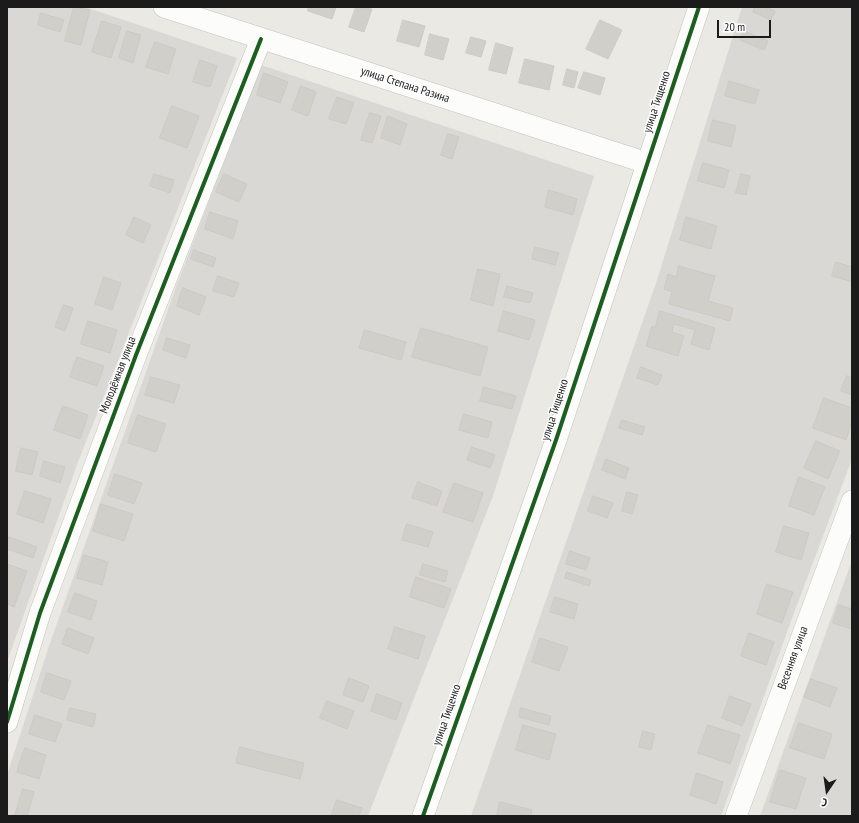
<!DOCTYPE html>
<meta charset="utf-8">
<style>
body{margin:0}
#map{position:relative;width:859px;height:823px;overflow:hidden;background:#eae9e3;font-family:"PT Sans Narrow",sans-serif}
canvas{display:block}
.frame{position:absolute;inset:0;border:8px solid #1b1b1b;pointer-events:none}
.north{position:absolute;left:807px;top:771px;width:40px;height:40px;-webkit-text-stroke:3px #fff;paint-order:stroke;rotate:193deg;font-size:11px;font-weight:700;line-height:16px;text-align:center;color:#1b1b1b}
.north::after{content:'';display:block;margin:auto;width:14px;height:18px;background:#1b1b1b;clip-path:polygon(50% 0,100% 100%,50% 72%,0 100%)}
.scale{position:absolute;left:717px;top:20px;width:54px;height:18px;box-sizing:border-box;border:2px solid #1b1b1b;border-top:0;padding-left:5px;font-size:12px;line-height:14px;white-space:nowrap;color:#1b1b1b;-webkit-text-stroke:3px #fff;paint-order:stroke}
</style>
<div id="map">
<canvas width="859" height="823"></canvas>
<div class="frame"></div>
<div class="north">С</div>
<div class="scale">20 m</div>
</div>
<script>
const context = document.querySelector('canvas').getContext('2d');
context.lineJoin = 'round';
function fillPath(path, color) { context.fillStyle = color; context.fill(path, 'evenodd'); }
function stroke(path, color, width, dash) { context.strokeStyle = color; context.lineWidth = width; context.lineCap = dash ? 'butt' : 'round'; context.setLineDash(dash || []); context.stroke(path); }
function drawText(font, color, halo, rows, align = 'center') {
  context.font = font + ' "PT Sans Narrow",sans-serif'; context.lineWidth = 3; context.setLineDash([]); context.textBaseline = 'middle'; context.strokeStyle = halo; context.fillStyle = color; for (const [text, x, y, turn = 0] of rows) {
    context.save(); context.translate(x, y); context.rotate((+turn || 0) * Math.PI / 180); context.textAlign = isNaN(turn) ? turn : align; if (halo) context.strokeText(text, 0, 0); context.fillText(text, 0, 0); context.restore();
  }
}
fillPath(new Path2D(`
 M7 7H85L237 58 78 462 7 662Z
 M742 7H852V459L791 621 721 816H471L657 280Z
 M261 65 594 176 493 496 368 816H7V775L49 646 176 287Z
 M852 560V816H760L772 783Z`), '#d9d8d5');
const building = new Path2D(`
 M74 7 90 10 81 45 65 41Z
 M309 7H336L332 19 308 11Z
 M356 7 372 9 364 32 349 27Z
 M755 7H765L775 11 771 20 753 12Z
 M41 13 64 20 60 32 38 25Z
 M403 20 425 26 419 47 397 41Z
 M600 20 622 30 608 59 586 49Z
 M102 21 121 27 111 58 92 52Z
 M127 31 141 35 133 63 119 58Z
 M744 31 768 41 764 50 740 40Z
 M430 34 449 39 443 60 425 55Z
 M471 37 486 41 481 57 466 53Z
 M155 42 176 49 168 74 146 67Z
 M496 43 513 48 506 74 489 70Z
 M525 59 554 66 549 90 519 83Z
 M200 60 217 66 210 87 193 82Z
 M567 69 578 72 574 88 563 85Z
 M584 72 605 78 600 95 578 88Z
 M264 73 288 82 280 103 257 95Z
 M729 81 759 90 755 104 725 96Z
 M301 86 316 92 308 116 292 110Z
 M337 97 354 103 346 124 329 119Z
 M172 106 199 116 187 148 160 138Z
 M370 113 381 116 372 143 361 140Z
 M388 116 407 124 400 145 381 138Z
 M713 120 736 126 731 147 708 141Z
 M448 134 459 137 452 159 441 155Z
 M703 163 729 170 724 188 698 181Z
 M154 174 174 180 170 193 150 186Z
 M224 174 247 184 239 202 216 192Z
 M741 174 750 176 746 195 736 193Z
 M549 190 577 199 573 215 545 207Z
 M210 212 238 221 233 239 205 229Z
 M134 217 151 225 143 243 126 235Z
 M686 217 717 226 711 249 680 240Z
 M535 247 559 253 555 265 532 259Z
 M194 250 216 258 213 267 191 259Z
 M836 262 852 267V282L832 276Z
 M679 266 715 276 708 301 733 308 730 321 669 304 672 292 664 289 668 274 676 277Z
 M478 269 500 274 493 306 471 300Z
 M218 276 239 283 234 297 213 291Z
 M104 277 121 283 112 310 95 304Z
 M507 286 533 293 530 303 504 297Z
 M183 288 206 297 199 315 177 306Z
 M64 305 73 308 65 331 55 327Z
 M504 311 535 320 529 340 498 331Z
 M660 311 715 328 709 350 691 344 695 330 674 324 672 332 684 336 678 356 646 346 652 326 655 327Z
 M88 321 117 330 110 353 81 344Z
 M421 328 488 347 480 376 412 357Z
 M365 330 406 342 401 360 359 348Z
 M167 338 190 345 186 358 163 350Z
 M77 357 104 366 97 386 70 377Z
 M641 367 662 375 658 385 637 378Z
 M847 376 852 378V395L841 391Z
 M151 377 180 385 174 403 145 395Z
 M484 387 516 396 512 409 480 401Z
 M824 398 852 408V422L846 440 813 428Z
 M63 406 88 415 80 439 54 430Z
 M464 414 492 422 488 438 459 430Z
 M138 415 166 424 156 452 128 443Z
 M622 420 645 427 642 435 619 428Z
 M816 441 840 451 828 479 804 468Z
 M472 447 495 455 490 468 467 460Z
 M21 448 38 452 32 475 16 471Z
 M606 459 629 468 625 479 602 470Z
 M44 461 65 467 60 483 40 476Z
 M115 474 142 483 134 504 108 495Z
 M799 477 825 487 814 515 789 506Z
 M418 482 442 491 437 506 412 498Z
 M454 483 483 493 473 522 443 512Z
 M25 491 51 499 43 523 17 514Z
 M627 492 638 495 632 514 622 511Z
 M593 496 613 503 607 518 588 511Z
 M101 504 133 514 124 541 93 531Z
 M407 524 433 532 428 547 402 540Z
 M784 526 809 533 801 560 776 552Z
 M9 537 37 547 33 558 7 549Z
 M570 551 590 558 586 570 566 564Z
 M84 555 108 562 102 585 77 578Z
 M7 564 27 571 14 607 7 604Z
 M423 564 448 571 445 582 420 575Z
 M567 572 591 580 589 586 565 578Z
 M416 577 451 589 444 608 410 597Z
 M767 584 793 592 782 623 757 614Z
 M75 593 97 601 91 620 68 612Z
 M555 597 578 604 574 619 550 612Z
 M839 605 852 609V629L833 623Z
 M395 627 425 636 418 659 388 649Z
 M68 628 94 638 88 654 62 644Z
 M749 633 774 642 766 665 741 656Z
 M540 638 568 647 559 671 532 662Z
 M47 673 71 681 64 700 41 692Z
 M349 678 369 686 363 702 343 695Z
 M811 679 837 688 830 707 804 697Z
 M377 694 402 703 396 720 371 711Z
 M730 696 751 704 742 726 722 718Z
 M327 701 354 711 347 729 320 718Z
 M70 708 96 714 93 727 67 720Z
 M521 708 551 716 549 725 519 717Z
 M35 715 62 724 55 742 29 734Z
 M799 723 832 734 824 759 790 748Z
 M523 725 556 734 549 760 516 750Z
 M708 725 740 735 730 764 698 753Z
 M643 731 655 734 651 750 639 747Z
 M240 747 304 763 300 779 236 763Z
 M25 748 46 755 39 779 17 772Z
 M780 770 806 778 796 809 770 802Z
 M697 773 723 782 716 804 690 795Z
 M23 789 34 792 27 816H15Z
 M337 800 362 808 359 816H331Z
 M500 802 532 810 531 816H497Z`);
fillPath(building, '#d0cfca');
stroke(building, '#cdcac5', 1);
const minor = new Path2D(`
 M164 7 647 163
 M7 722 40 613 136 355 261 39
 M423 816 556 440 699 7
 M736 816 852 501`);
stroke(minor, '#c2c2bf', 22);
stroke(minor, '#fcfcfb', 21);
stroke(new Path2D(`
 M7 722 40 613 136 355 261 39
 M423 816 556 440 699 7`), '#1b5e20', 4);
drawText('12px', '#1b1b1b', '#fff', [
 ["улица Степана Разина",405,85,18],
 ["улица Тищенко",657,102,-72],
 ["Молодёжная улица",118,375,-69],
 ["улица Тищенко",555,410,-72],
 ["Весенняя улица",793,658,-70],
 ["улица Тищенко",447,715,-71]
]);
</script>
